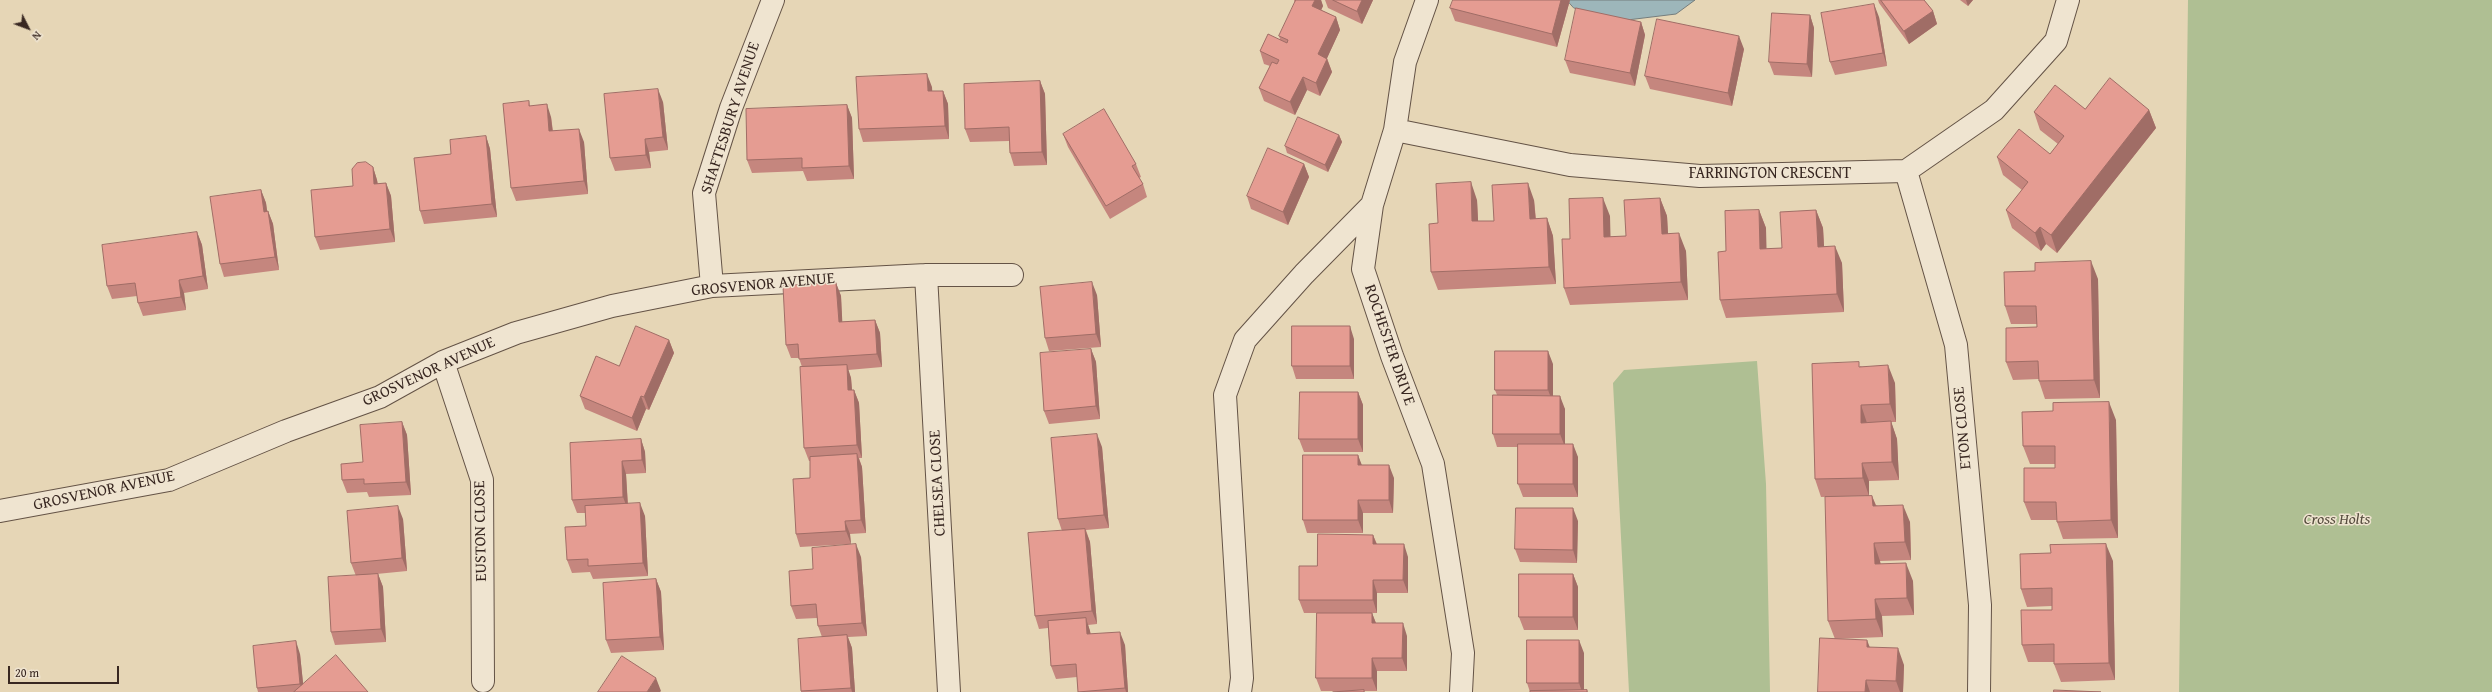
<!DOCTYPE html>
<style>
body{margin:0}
#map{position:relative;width:2492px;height:692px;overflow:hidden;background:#e6d6b6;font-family:"Gentium Book Plus",serif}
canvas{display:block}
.north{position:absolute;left:8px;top:8px;width:40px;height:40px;-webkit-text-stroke:3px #efe4d0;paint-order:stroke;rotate:132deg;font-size:11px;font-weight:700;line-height:16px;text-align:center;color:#382721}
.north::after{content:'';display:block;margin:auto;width:14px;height:18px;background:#382721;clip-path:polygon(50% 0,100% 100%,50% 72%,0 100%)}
.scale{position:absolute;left:8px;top:666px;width:111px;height:18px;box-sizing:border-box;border:2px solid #382721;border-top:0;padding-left:5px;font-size:12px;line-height:14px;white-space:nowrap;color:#382721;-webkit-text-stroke:3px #efe4d0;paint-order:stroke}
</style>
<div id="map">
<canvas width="2492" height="692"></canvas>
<div class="north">N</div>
<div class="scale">20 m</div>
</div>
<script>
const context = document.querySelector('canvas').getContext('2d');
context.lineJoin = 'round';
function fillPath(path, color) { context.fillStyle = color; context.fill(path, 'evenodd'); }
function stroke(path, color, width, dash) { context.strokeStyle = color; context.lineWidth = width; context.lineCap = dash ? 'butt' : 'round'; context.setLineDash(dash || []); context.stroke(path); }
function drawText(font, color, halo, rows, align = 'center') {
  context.font = font + ' "Gentium Book Plus",serif'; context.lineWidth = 3; context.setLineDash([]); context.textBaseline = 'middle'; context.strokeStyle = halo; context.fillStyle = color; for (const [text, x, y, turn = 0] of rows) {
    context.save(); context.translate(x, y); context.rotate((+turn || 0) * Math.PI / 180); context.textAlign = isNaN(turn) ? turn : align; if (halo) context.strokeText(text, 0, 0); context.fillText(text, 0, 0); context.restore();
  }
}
fillPath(new Path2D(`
 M2188 0H2492V692H2179Z
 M1757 361 1766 484 1770 692H1629L1613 383 1624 370Z`), '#afbf93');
const water = new Path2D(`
 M1567 0H1695L1676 14 1619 21 1574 8Z`);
fillPath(water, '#9db6ba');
stroke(water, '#757d7d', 1);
const minor = new Path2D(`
 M1427 0 1405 62 1395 130 1372 205 1363 269 1392 356 1433 464 1463 653 1461 692
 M1395 130 1570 165 1700 176 1906 171 1994 110 2056 41 2068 0
 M1906 171 1956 345 1980 605 1979 692
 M926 275 949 692
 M712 286 704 193 731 108 773 0
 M443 362 482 480 483 681
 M0 511 169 480 286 431 380 397 443 362 516 333 612 306 712 286 926 275H1012
 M1240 692 1242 678 1225 395 1245 340 1304 274 1372 205`);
stroke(minor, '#645346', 24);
stroke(minor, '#efe4d0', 22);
fillPath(new Path2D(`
 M1294 0H1321L1323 6 1321 10 1336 17 1340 30 1327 58 1332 72 1320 96 1307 90 1295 115 1264 101 1259 88 1270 66 1264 64 1260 51 1280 39 1279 36 1295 3Z
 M1325 0H1373L1362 24 1328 8Z
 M1570 0 1557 47 1455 21 1450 8Z
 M1878 0H1924L1933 11 1937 24 1909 44 1879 3Z
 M1960 0H1973L1968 6Z
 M1810 15 1814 28 1812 77 1774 75 1769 62Z
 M1879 17 1887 66 1835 75 1830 62Z
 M1641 22 1645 35 1635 86 1570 73 1565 60Z
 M1744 49 1732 106 1650 89 1645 76Z
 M1040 81 1045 94 1047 165 1014 166 1010 153 1009 141 970 142 965 129Z
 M932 87V91H943L948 104 949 139 863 142 859 129Z
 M529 101 530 106 551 117 553 131 584 142 588 194 516 201 511 188Z
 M663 102 668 150 649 152 651 168 615 171 610 158Z
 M847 105 852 118 854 179 807 181 803 171 752 173 747 160Z
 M2085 109 2149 110 2156 128 2057 253 2046 244 2041 251 2012 228 2006 210 2022 190 2003 175 1997 157 2050 154 2058 144 2040 130 2034 112Z
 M1063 134 1136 164 1141 177 1139 178 1143 184 1147 197 1110 219 1068 147Z
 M1339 135 1342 142 1328 172 1287 153 1285 146Z
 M486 136 490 149 497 217 424 224 420 211 451 154Z
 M1304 164 1309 177 1288 225 1251 209 1247 196Z
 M373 167 377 180 378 184 386 183 391 196 395 242 320 250 315 237 353 186Z
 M261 190 266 203 267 211H268L273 224 279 270 224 277 220 264Z
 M1660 198 1667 216 1668 234 1686 251 1688 300 1570 305 1564 288 1570 239 1610 216V237L1626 236Z
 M1477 200 1478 221H1494L1534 200 1536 219 1547 218 1553 236 1556 284 1438 290 1431 272 1438 223Z
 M1759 210 1766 228V249L1782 248 1816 210 1823 228 1824 246 1842 263 1844 312 1726 318 1720 300 1726 251Z
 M197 232 202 245 208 289 184 293 186 310 143 316 138 303 137 296 112 299 107 286Z
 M2098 279 2100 398 2045 399 2039 381V379L2013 380 2006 362 2037 327V324H2011L2005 306Z
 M836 283 841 296 842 322 875 320 880 333 882 367 848 370 851 378 852 390H854L859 403 862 458H859L862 467 866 533 850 534 851 544 800 547 796 534 810 478V461H809L804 448 802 367 799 358H791L786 345Z
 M1097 295 1101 347 1049 351 1045 338Z
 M1354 339V379H1296L1292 366Z
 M669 340 674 353 649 410 646 409 637 431 585 409 580 396 619 366Z
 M1091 349 1096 362 1100 419 1049 424 1044 411Z
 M1553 364V396L1565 409V444L1578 457V497H1523L1518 484V447H1497L1493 434 1497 395 1495 390Z
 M1860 366 1895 383 1896 422H1891L1897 439 1899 480 1869 481V496L1821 497 1815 479Z
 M1358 392 1363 405V452H1304L1299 439Z
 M2116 420 2118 538 2063 539 2057 522V520H2031L2024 502 2055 468V464H2030L2023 446Z
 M402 422 407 435 411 495 369 497 367 492 347 493 342 480 363 462Z
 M641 439 645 452 646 473 626 474 628 504 645 516 648 576 593 579 590 572 572 573 567 560 586 526V513H577L572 500Z
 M1102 447 1109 528 1086 530 1090 542 1097 624 1088 625 1091 634 1125 645 1128 692H1078L1077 677 1056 679 1051 666 1048 628 1039 629 1035 616 1062 531 1058 519Z
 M1358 455 1361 465 1394 478 1393 513H1363V533H1307L1303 520Z
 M1872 496 1876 505 1910 522 1911 560 1880 561 1881 564 1913 581 1914 615 1882 616 1883 637 1835 639 1828 621Z
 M403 519 407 571 356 576 351 563Z
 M1578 521 1577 563 1520 562 1515 549Z
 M1373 535 1377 544 1408 557V593H1377V613H1372L1376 623 1407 636V671H1377V691H1364L1365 692H1333L1353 691H1321L1316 678 1344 613H1304L1299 600 1317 566Z
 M861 557 867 636 848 637 852 648 855 692H801V691L822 637 818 626 817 618 796 619 791 606 813 569Z
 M2113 561 2115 680 2061 682 2054 664V662H2028L2022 645 2052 610V606L2027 607 2021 589Z
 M378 574 383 587 386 642 335 645 331 632Z
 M1573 574 1578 587V630H1524L1519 617Z
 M656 579 661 592 664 650 611 653 606 640Z
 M1870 647 1904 665 1903 692H1818Z
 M1584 653V690H1587L1588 692H1530L1527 683Z
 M300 654 303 684 368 692H258L257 688Z`), '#c5867e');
fillPath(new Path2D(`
 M1315 0H1321L1323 6 1317 19 1312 6Z
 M1362 0H1373L1362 24 1357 11Z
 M1561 0H1570L1557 47 1552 34Z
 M1966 0H1973L1968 6Z
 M1874 4 1879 17 1887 66 1883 53Z
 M1933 11 1937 24 1909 44 1904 31Z
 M1810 15 1814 28 1812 77 1807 64Z
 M1336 17 1340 30 1323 67 1318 54Z
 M1641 22 1645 35 1635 86 1630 73Z
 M1739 36 1744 49 1732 106 1728 93Z
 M1327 59 1332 72 1320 96 1316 83Z
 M927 74 932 87 933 104 928 91Z
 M1303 77 1307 90 1295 115 1290 102Z
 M1040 81 1045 94 1047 165 1042 152Z
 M658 89 663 102 668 150 663 137Z
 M943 91 948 104 949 139 945 126Z
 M547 104 551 117 554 144 549 131Z
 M847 105 852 118 854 179 849 166Z
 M2149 110 2156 128 2057 253 2051 235Z
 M579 129 584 142 588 194 584 181Z
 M1339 135 1342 142 1328 172 1325 165Z
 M486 136 490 149 497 217 492 204Z
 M645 139 649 152 651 168 646 155Z
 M1304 164 1309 177 1288 225 1283 212Z
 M373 167 377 180 379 197 374 184Z
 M1471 182 1477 200 1479 239 1472 221Z
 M386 183 391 196 395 242 390 229Z
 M1528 183 1534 200 1537 237 1530 219Z
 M261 190 266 203 269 225 264 212Z
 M1603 198 1610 216 1611 255 1604 237Z
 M1660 198 1667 216 1669 252 1662 234Z
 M1759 210 1766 228 1767 267 1760 249Z
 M1816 210 1823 228 1825 264 1818 247Z
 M268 211 273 224 279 270 275 257Z
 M1547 218 1553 236 1556 284 1549 267Z
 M2040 227 2046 244 2041 251 2035 233Z
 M197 232 202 245 208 289 203 276Z
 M1679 233 1686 251 1688 300 1681 282Z
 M1835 246 1842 263 1844 312 1837 294Z
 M2091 261 2098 279 2100 398 2094 380Z
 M179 280 184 293 186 310 181 297Z
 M1092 282 1097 295 1101 347 1096 334Z
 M836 283 841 296 843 335 839 322Z
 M875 320 880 333 882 367 877 354Z
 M1350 326 1354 339V379L1350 366Z
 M669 340 674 353 649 410 644 397Z
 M1091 349 1096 362 1100 419 1096 406Z
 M1548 351 1553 364V403L1548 390Z
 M847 365 851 378 853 403 848 390Z
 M1888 365 1895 383 1896 422 1890 404Z
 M854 390 859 403 862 458 857 445Z
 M1358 392 1363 405V452L1358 439Z
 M641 396 646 409 637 431 632 418Z
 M1560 396 1565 409V447L1560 434Z
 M2109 402 2116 420 2118 538 2111 520Z
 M1861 405 1867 423H1861Z
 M1891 421 1897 439 1899 480 1892 462Z
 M402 422 407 435 411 495 406 482Z
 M1097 434 1102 447 1109 528 1104 515Z
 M641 439 645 452 646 473 642 460Z
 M1573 444 1578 457V497L1573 484Z
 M857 454 862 467 866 533 861 520Z
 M1358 455 1363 468 1358 465Z
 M622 461 626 474 628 510 623 497Z
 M1862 463 1869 481V496L1863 478Z
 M1389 465 1394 478 1393 513 1389 500Z
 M1872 496 1879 514 1873 506Z
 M1358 500 1363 513V533L1358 520Z
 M640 503 645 516 648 576 643 563Z
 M1903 505 1910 522 1911 560 1905 542Z
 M398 506 403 519 407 571 402 558Z
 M1573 508 1578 521 1577 563 1573 550Z
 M845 521 850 534 851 544 846 531Z
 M1085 529 1090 542 1097 624 1092 611Z
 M1373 535 1378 548 1373 544Z
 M1874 543 1880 561 1881 582 1875 564Z
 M856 544 861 557 867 636 862 623Z
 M1404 544 1408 557V593L1403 580Z
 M2106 544 2113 561 2115 680 2109 663Z
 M1906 563 1913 581 1914 615 1907 598Z
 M378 574 383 587 386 642 381 629Z
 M1573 574 1578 587V630L1573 617Z
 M656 579 661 592 664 650 660 637Z
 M1373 580 1377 593V613L1373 600Z
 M1875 599 1882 616 1883 637 1876 619Z
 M1372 613 1377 626 1372 623Z
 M1086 618 1090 631 1091 647 1087 634Z
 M1403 623 1407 636V671L1402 658Z
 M1120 632 1125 645 1128 692H1126L1125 688Z
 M847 635 852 648 855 692H852L851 688Z
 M1579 640 1584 653V692H1582L1579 683Z
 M1867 640 1874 658 1867 647Z
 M296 641 300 654 304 692H303L300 684Z
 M1898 648 1904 665 1903 692H1900L1896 681Z
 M1372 658 1377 671V691L1372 678Z
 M656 678 661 691 660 692H647Z
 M1866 680 1870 692H1865Z`), '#a06d66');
const building = new Path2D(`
 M1296 0H1315L1312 6 1336 17 1318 54 1327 59 1316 83 1303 77 1290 102 1259 88 1272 62 1277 64 1279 60 1260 51 1268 34 1287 43 1288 40 1279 36Z
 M1333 0H1362L1357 11Z
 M1453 0H1561L1552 34 1450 8Z
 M1881 0H1924L1933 11 1904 31Z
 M1874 4 1883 53 1830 62 1821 13Z
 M1576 8 1641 22 1630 73 1565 60Z
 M1772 13 1810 15 1807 64 1769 62Z
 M1657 19 1739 36 1728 93 1645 76Z
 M927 74 928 91H943L945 126 859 129 856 77Z
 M2110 78 2149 110 2051 235 2040 227 2035 233 2006 210 2028 182 1997 157 2019 129 2050 154 2064 136 2034 112 2055 85 2085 109Z
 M1040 81 1042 152 1010 153 1009 127 965 129 964 84Z
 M658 89 663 137 645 139 646 155 610 158 604 94Z
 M529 101V106L547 104 549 131 579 129 584 181 511 188 503 104Z
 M847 105 849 166 802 168V158L747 160 746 109Z
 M1104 109 1136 164 1132 166 1143 184 1106 206 1063 134Z
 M1298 117 1339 135 1325 165 1285 146Z
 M486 136 492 204 420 211 414 158 451 154 450 140Z
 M1268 148 1304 164 1283 212 1247 196Z
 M366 162 373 167 374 184 386 183 390 229 315 237 311 190 353 186 352 169 357 163Z
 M1471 182 1472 221H1494L1492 185 1528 183 1530 219 1547 218 1549 267 1431 272 1429 224 1438 223 1436 184Z
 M261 190 264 212 268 211 275 257 220 264 210 197Z
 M1603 198 1604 237 1626 236 1624 200 1660 198 1662 234 1679 233 1681 282 1564 288 1562 239H1570L1569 199Z
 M1759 210 1760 249 1782 248 1780 212 1816 210 1818 247 1835 246 1837 294 1720 300 1718 252 1726 251 1725 211Z
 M197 232 203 276 179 280 181 297 138 303 135 283 107 286 102 245Z
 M2091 261 2094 380 2039 381 2038 361 2006 362V328L2037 327 2036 306H2005L2004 272 2035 271V263Z
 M1092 282 1096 334 1045 338 1040 287Z
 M836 283 839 322 875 320 877 354 799 359 798 344 786 345 783 286Z
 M636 326 669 340 644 397 641 396 632 418 580 396 596 356 619 366Z
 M1292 326H1350V366H1292Z
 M1091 349 1096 406 1044 411 1040 353Z
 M1495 351H1548V390H1495Z
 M1859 362V367L1888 365 1890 404 1861 405V423L1891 421 1892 462 1862 463 1863 478 1815 479 1812 364Z
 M847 365 848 390H854L857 445 804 448 800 367Z
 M1300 392H1358V439H1299Z
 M1493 395 1560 396V434H1493Z
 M2109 402 2111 520 2057 522 2056 502H2024V468H2055V446H2023L2022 412 2053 411V403Z
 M402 422 406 482 364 484V479L342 480 341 464 363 462 360 425Z
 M1097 434 1104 515 1058 519 1051 438Z
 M641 439 642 460 622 461 623 497 572 500 570 443Z
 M1518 444H1573V484H1518Z
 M857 454 861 520 845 521 846 531 796 534 793 479 810 478V457Z
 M1303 455H1358V465H1389V500H1358V520H1303Z
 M1872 496 1873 506 1903 505 1905 542 1874 543 1875 564 1906 563 1907 598 1875 599 1876 619 1828 621 1825 497Z
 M640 503 643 563 588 566V559L567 560 565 527 586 526 585 506Z
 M398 506 402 558 351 563 347 511Z
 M1516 508H1573V550L1515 549Z
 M1085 529 1092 611 1035 616 1028 533Z
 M1318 534 1373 535V544H1404L1403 580H1373V600H1299V566H1317Z
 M856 544 862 623 818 626 816 604 791 606 789 571 813 569 812 548Z
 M2106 544 2109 663 2054 664V644L2022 645 2021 610H2052V588L2021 589 2020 554 2051 553 2050 545Z
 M378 574 381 629 331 632 328 577Z
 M1519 574H1573V617H1519Z
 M656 579 660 637 606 640 603 583Z
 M1317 613H1372V623H1403L1402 658H1372V678H1316Z
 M1086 618 1087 634 1120 632 1125 688 1078 692 1076 664 1051 666 1048 621Z
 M847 635 851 688 801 691 798 639Z
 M1820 638 1867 640V647L1898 648 1896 681 1866 680 1865 692H1818Z
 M1527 640H1579V683H1527Z
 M296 641 300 684 257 688 253 646Z
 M336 655 368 692H294Z
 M622 656 656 678 647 692H598Z
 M1364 690V692H1333Z
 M1587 690V692H1530V691Z
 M2054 690 2101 692H2054Z`);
fillPath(building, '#e59c92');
stroke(building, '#a06d66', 1);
drawText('16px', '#382721', '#efe4d0', [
 ["SHAFTESBURY AVENUE",731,118,-72],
 ["FARRINGTON CRESCENT",1770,174],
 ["GROSVENOR AVENUE",763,285,-5],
 ["ROCHESTER DRIVE",1389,345,71],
 ["GROSVENOR AVENUE",429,372,-25],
 ["ETON CLOSE",1963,428,-95],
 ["CHELSEA CLOSE",938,483,-93],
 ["GROSVENOR AVENUE",104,491,-12],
 ["EUSTON CLOSE",481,531,-91]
]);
drawText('italic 16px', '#564d3e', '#efe4d0', [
 ["Cross Holts",2337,520]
]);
</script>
